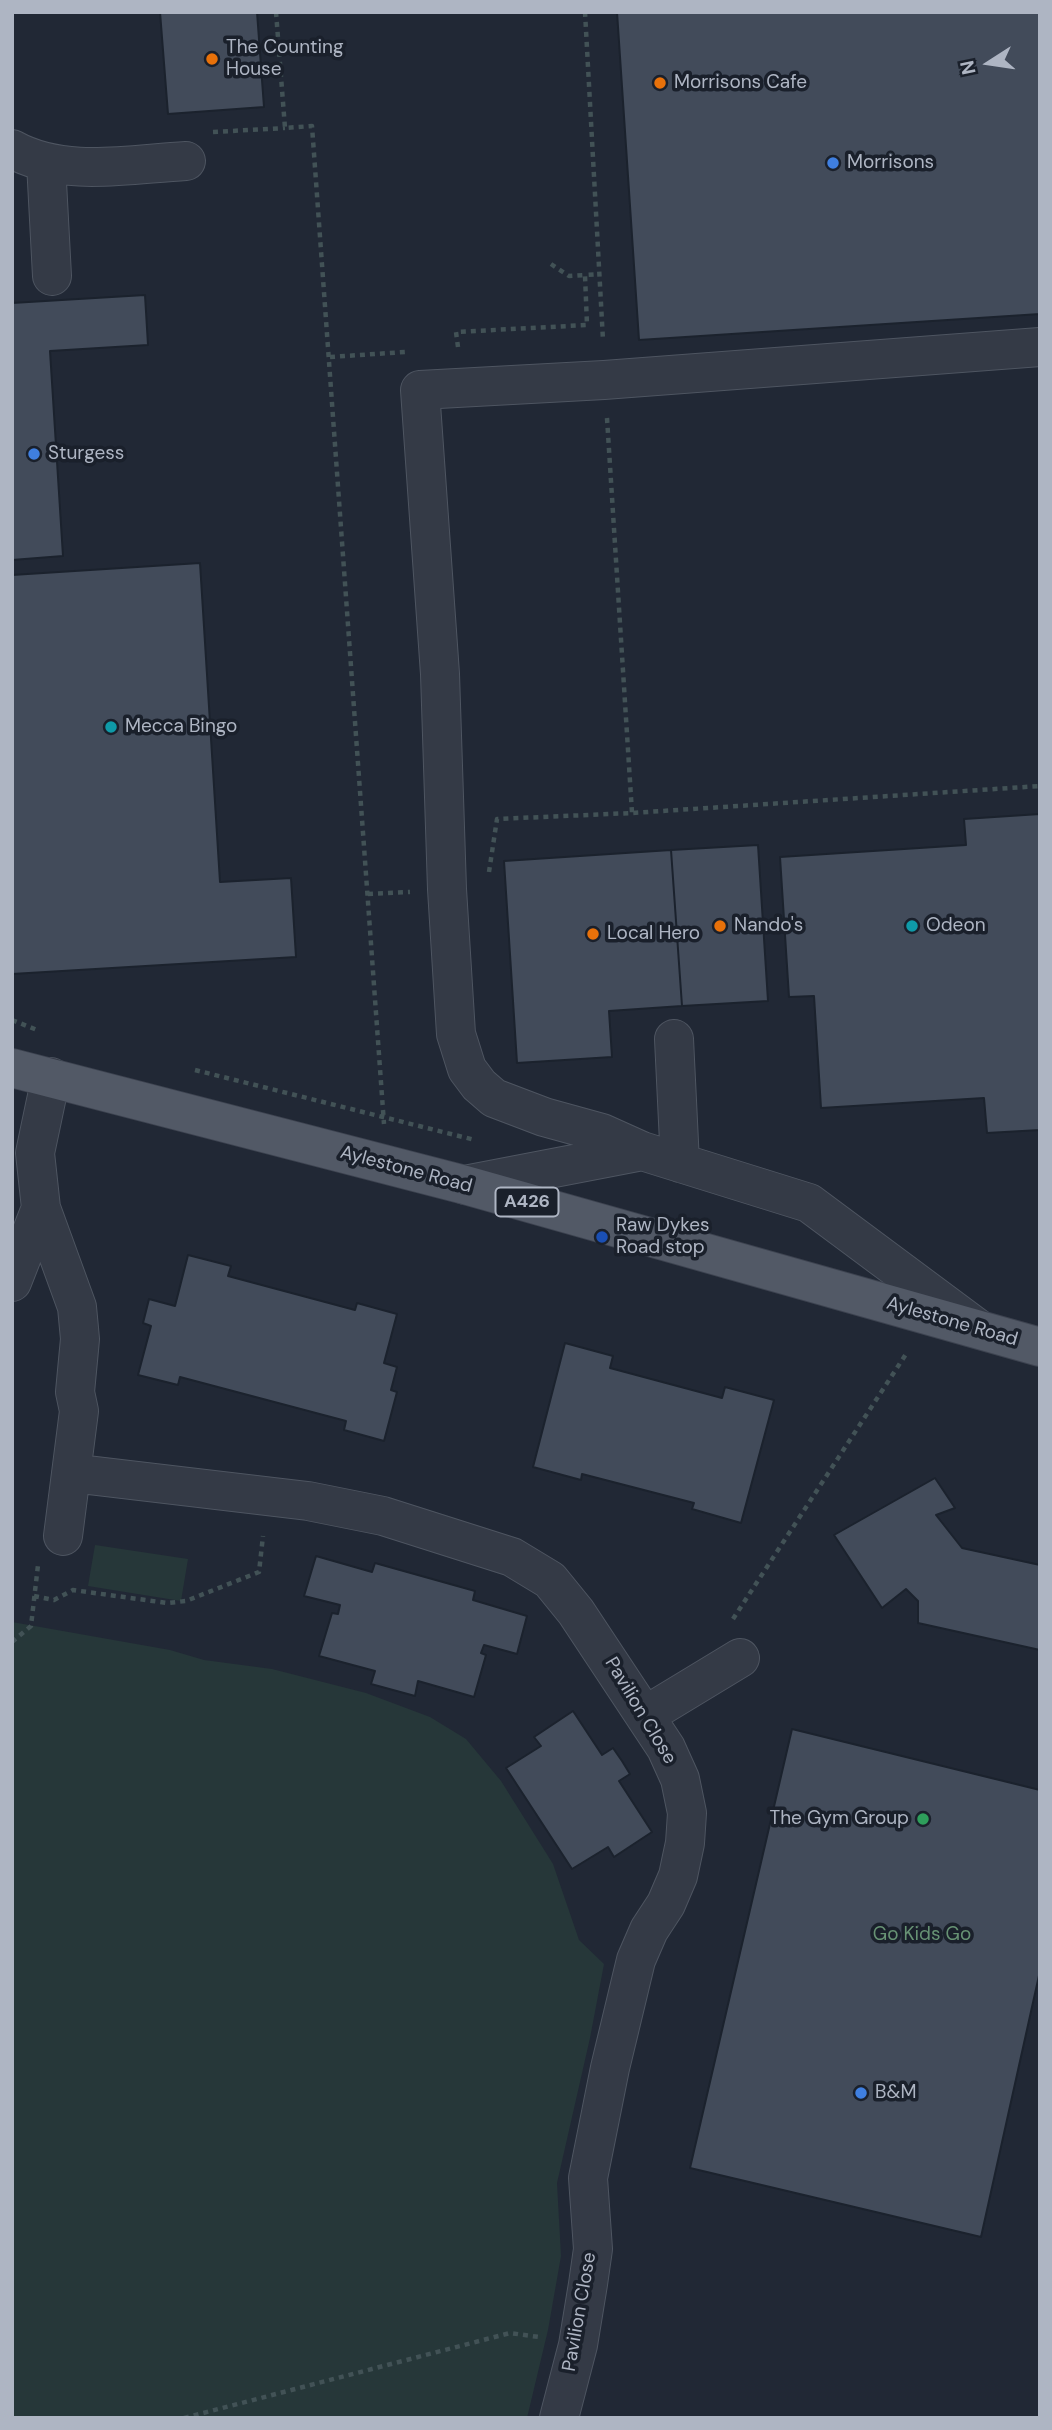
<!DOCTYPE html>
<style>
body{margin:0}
#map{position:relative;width:1052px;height:2430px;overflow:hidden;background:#212835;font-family:"DM Sans",sans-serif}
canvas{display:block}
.frame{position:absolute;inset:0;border:14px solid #aeb5c3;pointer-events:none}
.north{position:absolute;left:954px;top:28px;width:70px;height:70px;-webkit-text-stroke:5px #1a202b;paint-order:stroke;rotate:258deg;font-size:19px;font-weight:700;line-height:28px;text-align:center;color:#aeb5c3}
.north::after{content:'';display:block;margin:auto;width:24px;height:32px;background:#aeb5c3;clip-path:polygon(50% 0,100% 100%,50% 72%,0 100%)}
</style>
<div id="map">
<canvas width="1052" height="2430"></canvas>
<div class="frame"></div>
<div class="north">N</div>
</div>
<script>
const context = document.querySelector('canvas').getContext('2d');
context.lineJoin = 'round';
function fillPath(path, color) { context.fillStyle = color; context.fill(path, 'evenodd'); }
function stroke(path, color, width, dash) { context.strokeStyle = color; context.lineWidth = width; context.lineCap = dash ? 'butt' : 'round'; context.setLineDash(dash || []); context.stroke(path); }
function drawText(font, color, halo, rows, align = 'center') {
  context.font = font + ' "DM Sans",sans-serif'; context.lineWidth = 7; context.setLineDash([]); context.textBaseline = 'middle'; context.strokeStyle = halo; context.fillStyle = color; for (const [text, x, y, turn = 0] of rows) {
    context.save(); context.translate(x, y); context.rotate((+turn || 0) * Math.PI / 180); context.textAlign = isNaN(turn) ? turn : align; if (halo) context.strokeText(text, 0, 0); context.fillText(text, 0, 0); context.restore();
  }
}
fillPath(new Path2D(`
 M95 1545 188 1559 181 1601 88 1586Z
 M12 1622 170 1650 204 1660 272 1669 366 1693 430 1717 466 1739 501 1781 553 1864 579 1940 604 1964 590 2038 557 2183 561 2256 548 2330 527 2418H12Z`), '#263739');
const building = new Path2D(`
 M160 12H257L264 107 168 114Z
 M617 12H1040V314L639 340Z
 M145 295 148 345 50 351 63 556 12 560V303Z
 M200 563 220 882 291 878 296 957 12 974V575Z
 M1040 814V1130L987 1133 984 1098 821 1108 814 996 789 997 780 857 966 845 964 819Z
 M758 845 768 1001 682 1006 671 850Z
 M671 850 682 1006 609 1011 612 1057 517 1063 504 861Z
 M188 1255 231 1266 228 1276 355 1310 357 1303 397 1314 384 1363 397 1367 391 1390 397 1392 384 1441 344 1430 346 1421 180 1377 178 1385 138 1375 151 1326 143 1323 149 1299 175 1306Z
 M565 1343 613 1356 610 1368 722 1398 725 1387 774 1400 741 1523 692 1509 694 1503 582 1474 581 1480 533 1467Z
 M935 1478 955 1508 936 1515 962 1548 1040 1565V1650L918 1623V1601L906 1589 882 1608 834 1535Z
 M316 1556 372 1572 375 1563 475 1591 473 1600 527 1616 517 1654 484 1645 481 1653 486 1655 474 1697 418 1681 415 1696 371 1684 375 1671 319 1656 332 1613 338 1614 340 1605 304 1596Z
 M573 1711 602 1755 613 1748 622 1761 630 1774 619 1781 652 1832 614 1857 608 1847 572 1869 506 1768 541 1746 534 1737Z
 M792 1729 1040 1790V1971L981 2237 690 2168Z`);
fillPath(building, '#424b5a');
stroke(building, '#1b222d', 2);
const minor = new Path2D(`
 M12 149C64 178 129 164 186 161
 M46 163 52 276
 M674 1039 680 1163
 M465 1185 642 1151
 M41 1208 77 1307 80 1339 75 1392 79 1411 63 1536
 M12 1282 41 1208 35 1153 51 1077
 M977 1328 809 1203 642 1151 602 1133 544 1117 494 1098 479 1085 467 1069 456 1034 447 889 440 674 420 390 604 380 1040 347
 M71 1473 308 1501 383 1516 512 1557 550 1580 576 1612 666 1748 680 1779 687 1813 685 1843 678 1876 666 1904 649 1930 636 1960 610 2068 588 2178 593 2249 588 2284 578 2345 559 2418
 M646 1715 740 1658`);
const major = new Path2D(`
 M12 1068 465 1185 1040 1347`);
stroke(minor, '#4e5561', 40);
stroke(major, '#3d4350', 40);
stroke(new Path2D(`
 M276 12 285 128 312 126 384 1124
 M585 12 603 340
 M213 132 285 128
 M551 264 569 276 585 275
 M458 347 456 332 587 325 585 275 600 274
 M330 357 405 352
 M607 418 632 813
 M489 872 497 819 632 813 1040 786
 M368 894 410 892
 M12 1020 37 1030
 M195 1070 475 1140
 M34 1596 54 1600 73 1590 167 1603 186 1601 259 1572 263 1536
 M733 1619 908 1351
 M12 1642 31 1626 38 1565
 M184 2418 510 2333 539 2337`), '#425256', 4.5, [5, 5]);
stroke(minor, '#343a46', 38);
stroke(major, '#525966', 38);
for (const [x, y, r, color] of [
 [212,59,7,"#e8710a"],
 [660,83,7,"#e8710a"],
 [833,163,7,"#3f7fe0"],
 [34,454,7,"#3f7fe0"],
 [111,727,7,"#0f9aa8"],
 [720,926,7,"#e8710a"],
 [912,926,7,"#0f9aa8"],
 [593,934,7,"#e8710a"],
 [602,1237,7,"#1a4fb4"],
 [923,1819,7,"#2e9e5b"],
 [861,2093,7,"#3f7fe0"]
]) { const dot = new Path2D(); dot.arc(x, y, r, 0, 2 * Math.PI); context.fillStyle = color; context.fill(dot); stroke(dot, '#1a202b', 2.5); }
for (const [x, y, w] of [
 [527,1202,63]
]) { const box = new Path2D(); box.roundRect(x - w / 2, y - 14.5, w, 29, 5); context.fillStyle = '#1a202b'; context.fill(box); stroke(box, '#aeb5c3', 2); }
drawText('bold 18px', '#aeb5c3', null, [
 ["A426",527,1202]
]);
drawText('19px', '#aeb5c3', '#1a202b', [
 ["The Counting",226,48],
 ["House",226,70],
 ["Morrisons Cafe",674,83],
 ["Morrisons",847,163],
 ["Sturgess",48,454],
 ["Mecca Bingo",125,727],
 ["Nando's",734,926],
 ["Odeon",926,926],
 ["Local Hero",607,934],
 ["Raw Dykes",616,1226],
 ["Road stop",616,1248],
 ["The Gym Group",909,1819,"right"],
 ["B&M",875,2093]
], 'left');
drawText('19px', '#aeb5c3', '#1a202b', [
 ["Aylestone Road",406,1170,15],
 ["Aylestone Road",952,1322,16],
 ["Pavilion Close",640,1711,59],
 ["Pavilion Close",580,2312,-80]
]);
drawText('19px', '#679274', '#1a202b', [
 ["Go Kids Go",922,1935]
]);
</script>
